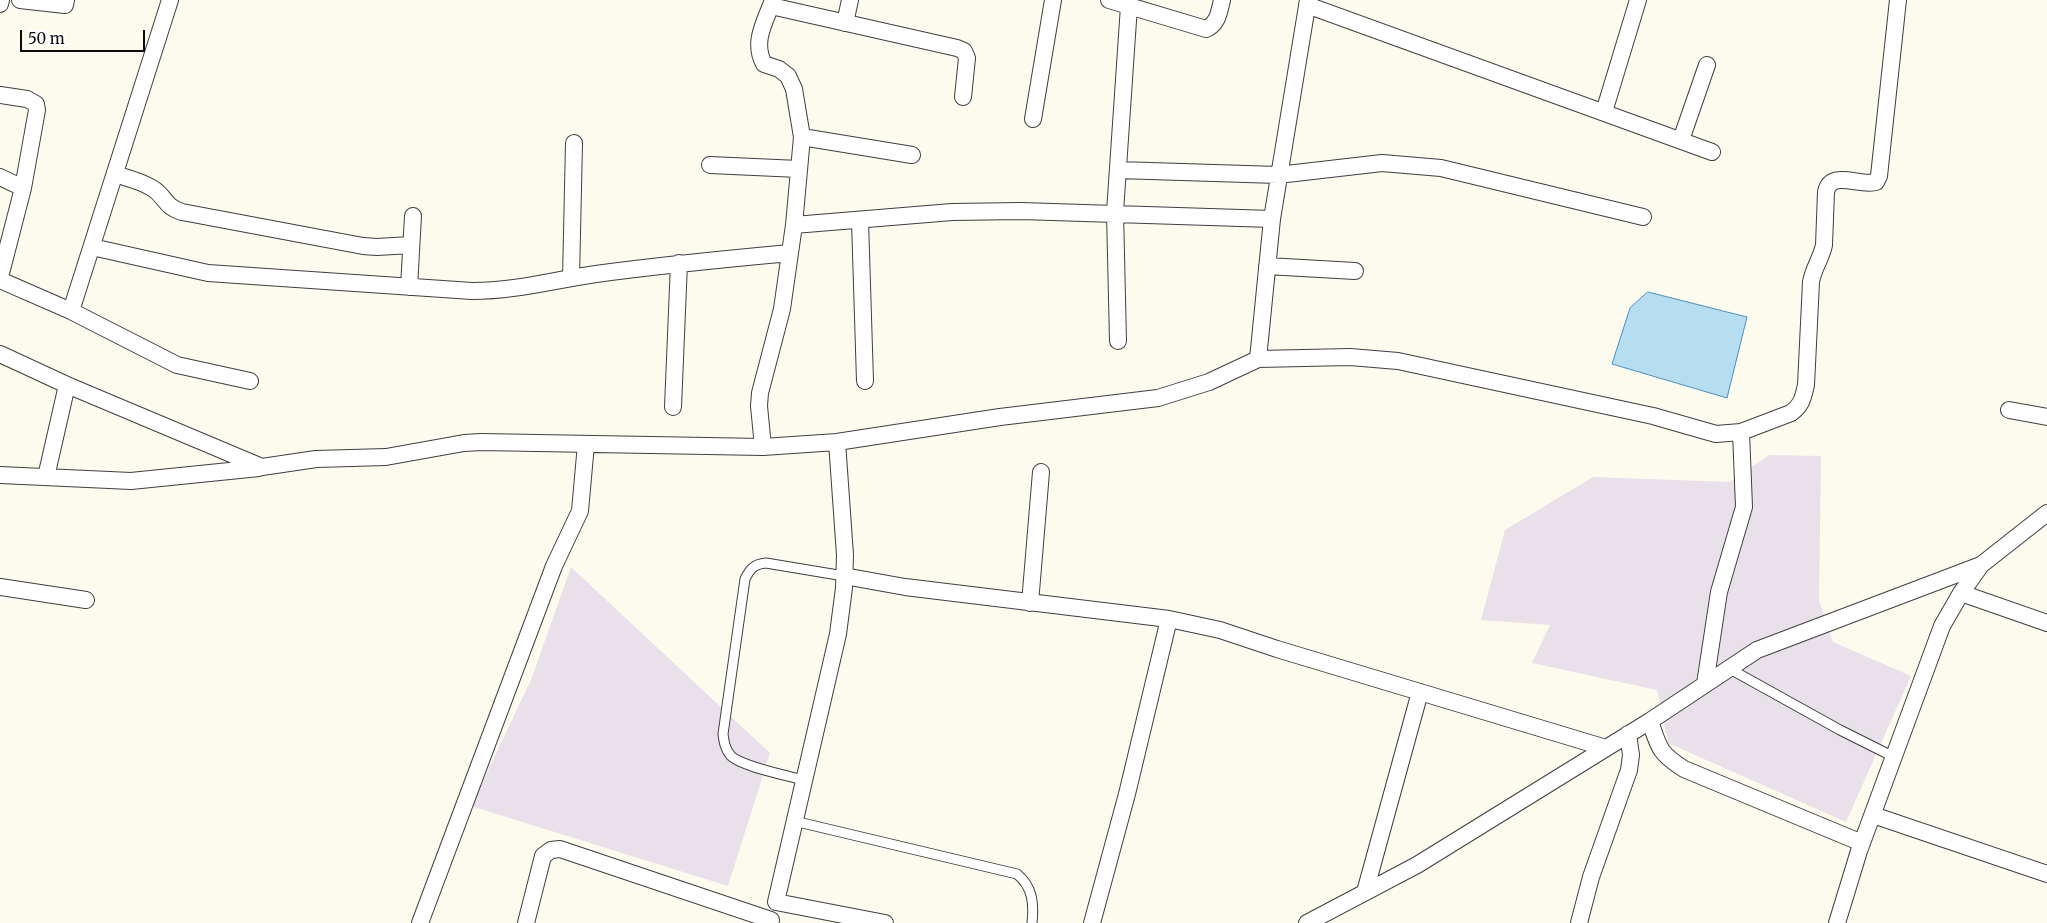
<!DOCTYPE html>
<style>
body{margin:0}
#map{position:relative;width:2047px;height:923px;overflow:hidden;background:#fdfaee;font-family:Merriweather,serif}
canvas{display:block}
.scale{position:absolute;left:20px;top:30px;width:125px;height:22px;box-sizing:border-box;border:2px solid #0c0c0c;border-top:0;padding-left:6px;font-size:15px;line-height:18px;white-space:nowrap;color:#0c0c0c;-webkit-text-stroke:4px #fff;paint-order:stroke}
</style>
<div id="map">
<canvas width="2047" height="923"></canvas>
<div class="scale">50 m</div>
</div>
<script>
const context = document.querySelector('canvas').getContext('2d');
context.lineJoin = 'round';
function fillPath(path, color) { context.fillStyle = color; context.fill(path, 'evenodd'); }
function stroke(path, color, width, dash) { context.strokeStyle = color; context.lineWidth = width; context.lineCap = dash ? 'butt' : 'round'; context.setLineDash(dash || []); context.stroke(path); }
fillPath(new Path2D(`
 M1769 455 1821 456 1819 600 1833 642 1911 676 1846 822 1668 743 1657 690 1532 663 1550 625 1481 620 1505 530 1593 477 1730 482Z
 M571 567 770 753 728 886 471 806 531 680Z`), '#e9e1ea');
const water = new Path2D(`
 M1648 292 1747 317 1727 398 1612 364 1630 308Z`);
fillPath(water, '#b7ddf0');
stroke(water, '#4593c0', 1);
const service = new Path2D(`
 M1730 669 1840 730 1894 757
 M803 780C786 775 743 767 731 756 725 749 724 742 723 734L745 579C750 569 754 564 766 563L844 576
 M794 821 1017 874C1033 887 1034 904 1032 923`);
const minor = new Path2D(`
 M20 0 65 5 66 0
 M1109 0 1206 29C1218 24 1219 12 1222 0
 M0 4 1 0
 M1307 5 1712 152
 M771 6 957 48 964 51 967 58 963 97
 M845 23 850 0
 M0 95 27 99 36 104 37 110 23 188
 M1604 112 1638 0
 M1033 119 1053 0
 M802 137 912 155
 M1681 140 1707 65
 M710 165 799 169
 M1118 170 1278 175 1382 163 1441 168 1643 217
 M115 174C127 178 141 181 152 188 166 196 163 206 182 212L363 246 377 247 411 245
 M0 177 23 188 0 277
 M860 221 865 381
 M794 225 952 212 1021 211 1272 219
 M92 247 208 273 472 291C516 291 553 280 596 274 661 265 725 259 790 253
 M1267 266 1355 271
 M571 278 574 143
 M0 280 71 311 177 365 250 381
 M409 287 413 216
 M71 311 170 0
 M1118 341 1115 212 1129 6
 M0 354 67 385 262 467 316 459 386 457 464 443 481 442 763 447 837 442 1000 417 1158 398 1209 382 1258 359 1350 357 1398 361 1653 416 1716 434 1741 432 1791 413C1802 405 1803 398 1806 385L1811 282C1813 269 1821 259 1824 245L1826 192C1831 169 1860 187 1876 182L1879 176 1898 0
 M1258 359 1272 219 1308 0
 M673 407 679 263
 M2009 410 2047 417
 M837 442 845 555 844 588 838 634 776 902 885 923
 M763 447 759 406 760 393 782 309 794 225 802 137 794 89 788 76 779 69 764 64C752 42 765 22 773 0
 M0 475 131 481 259 468
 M46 477 67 385
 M844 576 905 587 1169 619 1220 630 1277 649 1606 748
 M0 587 86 600
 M1961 593 2047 623
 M1030 603 1041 472
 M1705 684 1719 592 1744 507 1741 432
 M1650 721C1659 748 1659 753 1684 769L1862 843
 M1873 815 2047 874
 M1365 892 1420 692
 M420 923 554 566 580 511 586 444
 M526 923 543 856 551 850 560 849 771 920
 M1092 923 1127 794 1169 619
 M1307 923 1417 865 1650 721 1757 650 1981 565 2047 513
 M1579 923 1591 877 1629 770 1631 755 1628 734
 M1837 923 1859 851 1942 626 1961 593 1981 565`);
stroke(service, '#3f3f3f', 11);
stroke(minor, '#3f3f3f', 18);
stroke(service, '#fff', 9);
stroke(minor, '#fff', 16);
</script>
